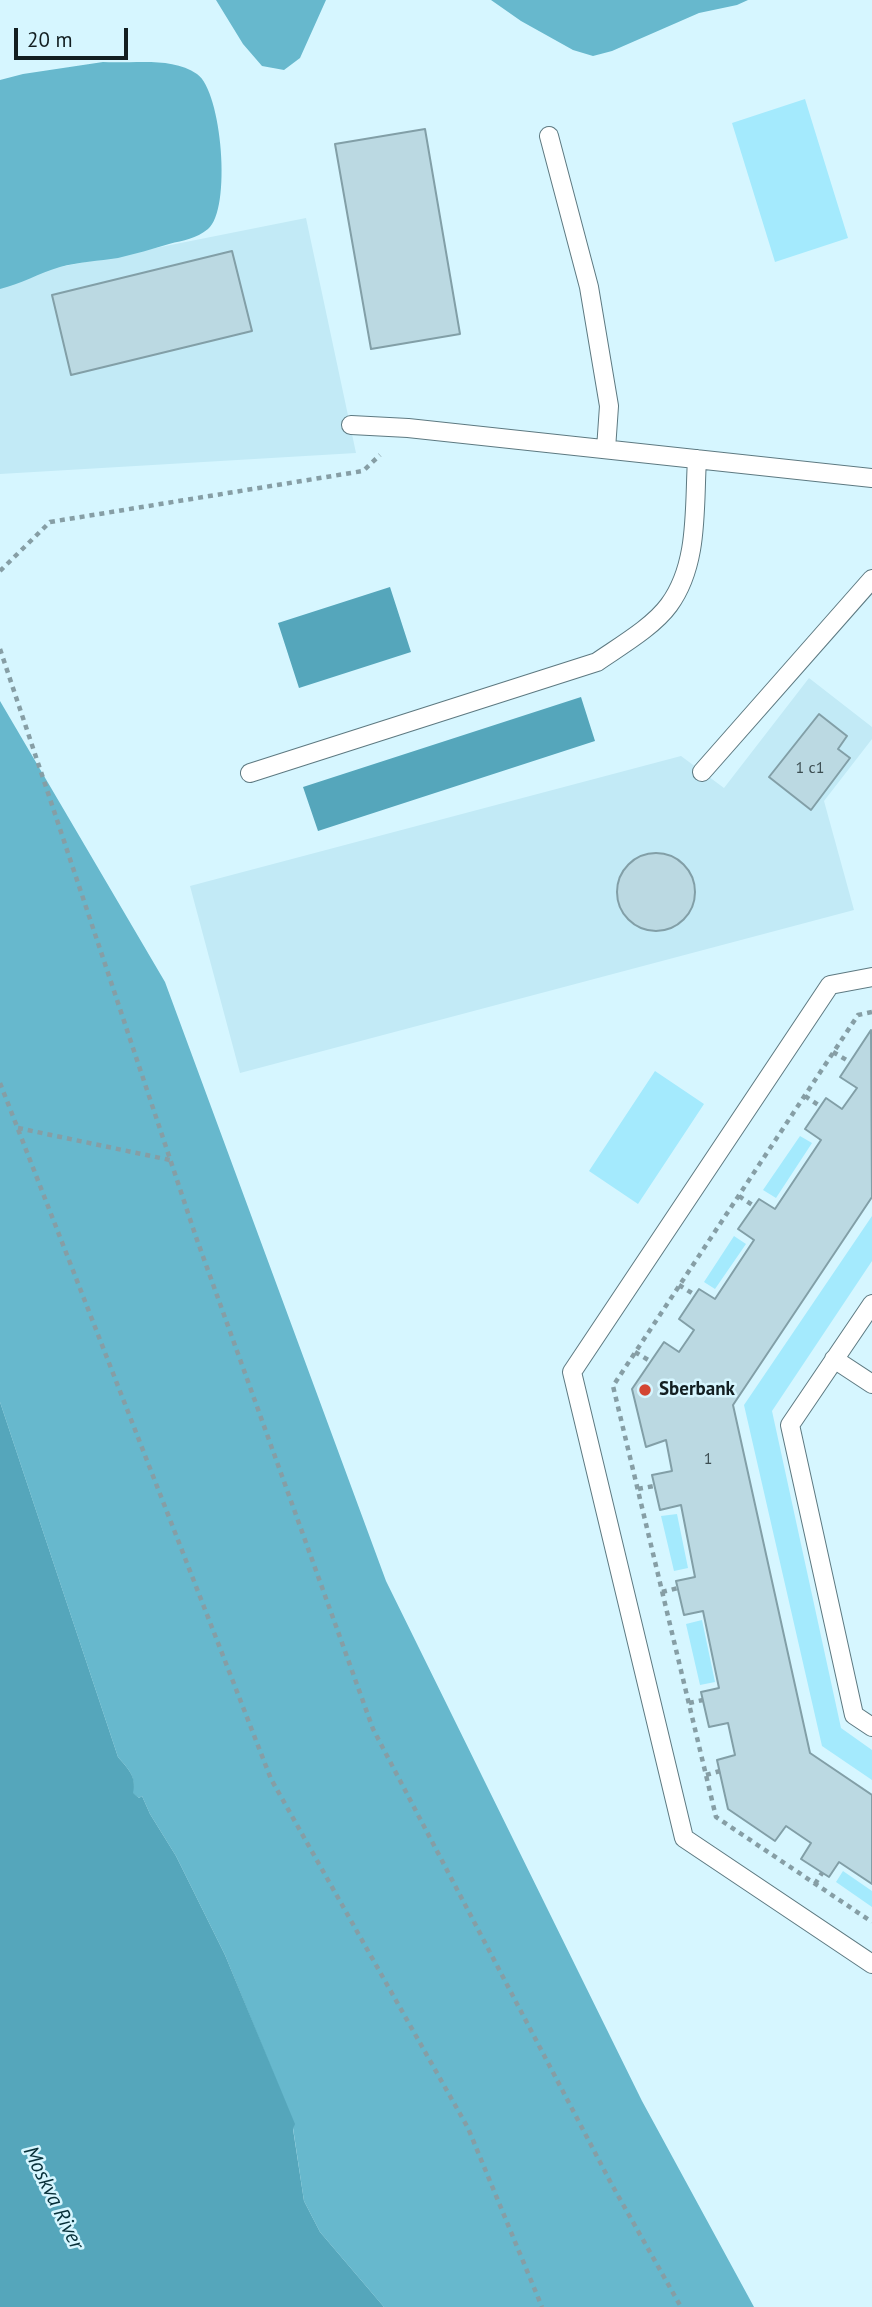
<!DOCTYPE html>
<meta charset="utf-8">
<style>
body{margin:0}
#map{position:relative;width:872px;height:2307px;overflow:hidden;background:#d6f6ff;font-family:"PT Sans",sans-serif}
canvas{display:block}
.scale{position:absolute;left:14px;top:28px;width:114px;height:32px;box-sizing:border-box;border:4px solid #121e21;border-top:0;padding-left:9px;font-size:21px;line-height:24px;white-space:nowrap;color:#121e21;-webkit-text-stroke:5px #d6f6ff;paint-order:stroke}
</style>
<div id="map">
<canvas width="872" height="2307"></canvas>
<div class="scale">20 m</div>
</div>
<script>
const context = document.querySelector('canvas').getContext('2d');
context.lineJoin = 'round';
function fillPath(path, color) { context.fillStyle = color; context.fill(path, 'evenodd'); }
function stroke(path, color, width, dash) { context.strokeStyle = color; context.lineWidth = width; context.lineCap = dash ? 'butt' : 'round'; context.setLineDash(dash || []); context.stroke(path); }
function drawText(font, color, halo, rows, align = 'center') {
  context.font = font + ' "PT Sans",sans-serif'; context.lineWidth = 5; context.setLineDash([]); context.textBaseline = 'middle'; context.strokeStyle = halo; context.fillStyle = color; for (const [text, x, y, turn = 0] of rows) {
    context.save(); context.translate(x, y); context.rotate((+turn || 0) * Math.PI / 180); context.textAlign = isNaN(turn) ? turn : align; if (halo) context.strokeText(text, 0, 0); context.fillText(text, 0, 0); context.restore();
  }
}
fillPath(new Path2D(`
 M306 218 356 453 0 474V279Z
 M809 678 872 727V739L824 801 854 910 240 1073 190 886 681 756 724 788Z`), '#c2eaf6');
fillPath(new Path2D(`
 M805 99 848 238 775 262 732 123Z
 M655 1071 704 1104 638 1204 589 1171Z
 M800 1136 812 1143 776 1198 763 1190Z
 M872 1216V1261L772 1411 841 1728 872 1750V1780L822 1746 744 1405Z
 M734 1236 746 1244 715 1289 704 1282Z
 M677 1514 688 1568 674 1571 661 1516Z
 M702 1620 715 1682 700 1685 686 1624Z
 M843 1871 872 1891V1907L836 1882Z`), '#a4eafd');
fillPath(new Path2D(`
 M216 0H326L300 58 284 70 262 66 243 44Z
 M491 0H748L737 5 699 13 612 51 593 56 573 50 521 21Z
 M103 62C133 64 171 56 197 74 222 91 232 210 208 229 196 239 184 240 169 244 152 249 135 254 118 258 99 261 78 262 60 267 39 273 21 284 0 289V80L23 74Z
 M0 701 165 982 386 1581 642 2101 754 2307H384L320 2232 304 2201 293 2128 294 2124 225 1955 176 1856 150 1814 142 1796 139 1798 132 1793C137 1776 128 1769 118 1757L0 1402Z`), '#67b8cd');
fillPath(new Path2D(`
 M390 587 411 652 299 688 278 623Z
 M581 697 595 741 318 831 303 787Z
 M0 1402 118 1757C128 1769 137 1776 133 1793L139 1798 142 1796 150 1814 176 1856 225 1955 295 2124 293 2129 304 2201 320 2232 384 2307H0Z`), '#55a6bb');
const building = new Path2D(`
 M425 129 460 334 371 349 335 144Z
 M232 251 252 331 71 375 52 295Z
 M819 714 847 736 838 749 850 758 811 810 769 777Z
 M617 892a39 39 0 1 1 78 0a39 39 0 1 1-78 0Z
 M871 1030 872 1197 733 1405 810 1753 872 1795V1884L839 1862 829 1877 801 1859 811 1843 786 1826 775 1841 728 1809 717 1760 735 1755 728 1723 709 1727 701 1692 719 1688 703 1611 684 1615 676 1581 695 1577 681 1505 660 1510 652 1475 672 1471 666 1440 646 1447 632 1389 664 1342 679 1352 694 1330 679 1319 699 1289 715 1299 754 1240 738 1229 759 1199 775 1209 821 1140 805 1129 826 1098 842 1109 857 1088 840 1077Z`);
fillPath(building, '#bbd9e2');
stroke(building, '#829fa7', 2);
const lane = new Path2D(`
 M549 136 589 287 609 406 606 449
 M351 425 408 428 872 478
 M702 772 872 579
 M250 773 597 662C620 646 653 627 669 605 699 564 694 508 697 459
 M872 977 830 985 572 1372 684 1838 872 1964
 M872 1304 790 1425 854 1715 872 1727
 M834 1359 872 1384`);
stroke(lane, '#5d7981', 20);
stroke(new Path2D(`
 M0 571 50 522 363 471 380 455
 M0 649 196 1237 373 1729 612 2185 681 2307
 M872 1012 858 1015 613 1386 716 1817 872 1922
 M833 1052 850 1062
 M0 1083 271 1779 468 2128 542 2307
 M805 1096 820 1106
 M18 1128 170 1160
 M739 1196 754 1206
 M679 1285 695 1295
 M635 1352 650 1361
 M638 1489 654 1486
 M662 1592 678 1588
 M689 1703 703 1700
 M706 1775 720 1771
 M815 1884 822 1873`), '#869ea5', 4.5, [5, 5]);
stroke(lane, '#fff', 18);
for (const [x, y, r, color] of [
 [645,1390,7,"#d34633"]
]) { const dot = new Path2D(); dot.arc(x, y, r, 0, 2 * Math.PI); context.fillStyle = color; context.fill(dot); stroke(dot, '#d6f6ff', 2.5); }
drawText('16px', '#3c4d51', null, [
 ["1 с1",810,768],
 ["1",708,1459]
]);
drawText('bold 19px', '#121e21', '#d6f6ff', [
 ["Sberbank",659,1390]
], 'left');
drawText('italic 21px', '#062f38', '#d6f6ff', [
 ["Moskva River",53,2198,64]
]);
</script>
